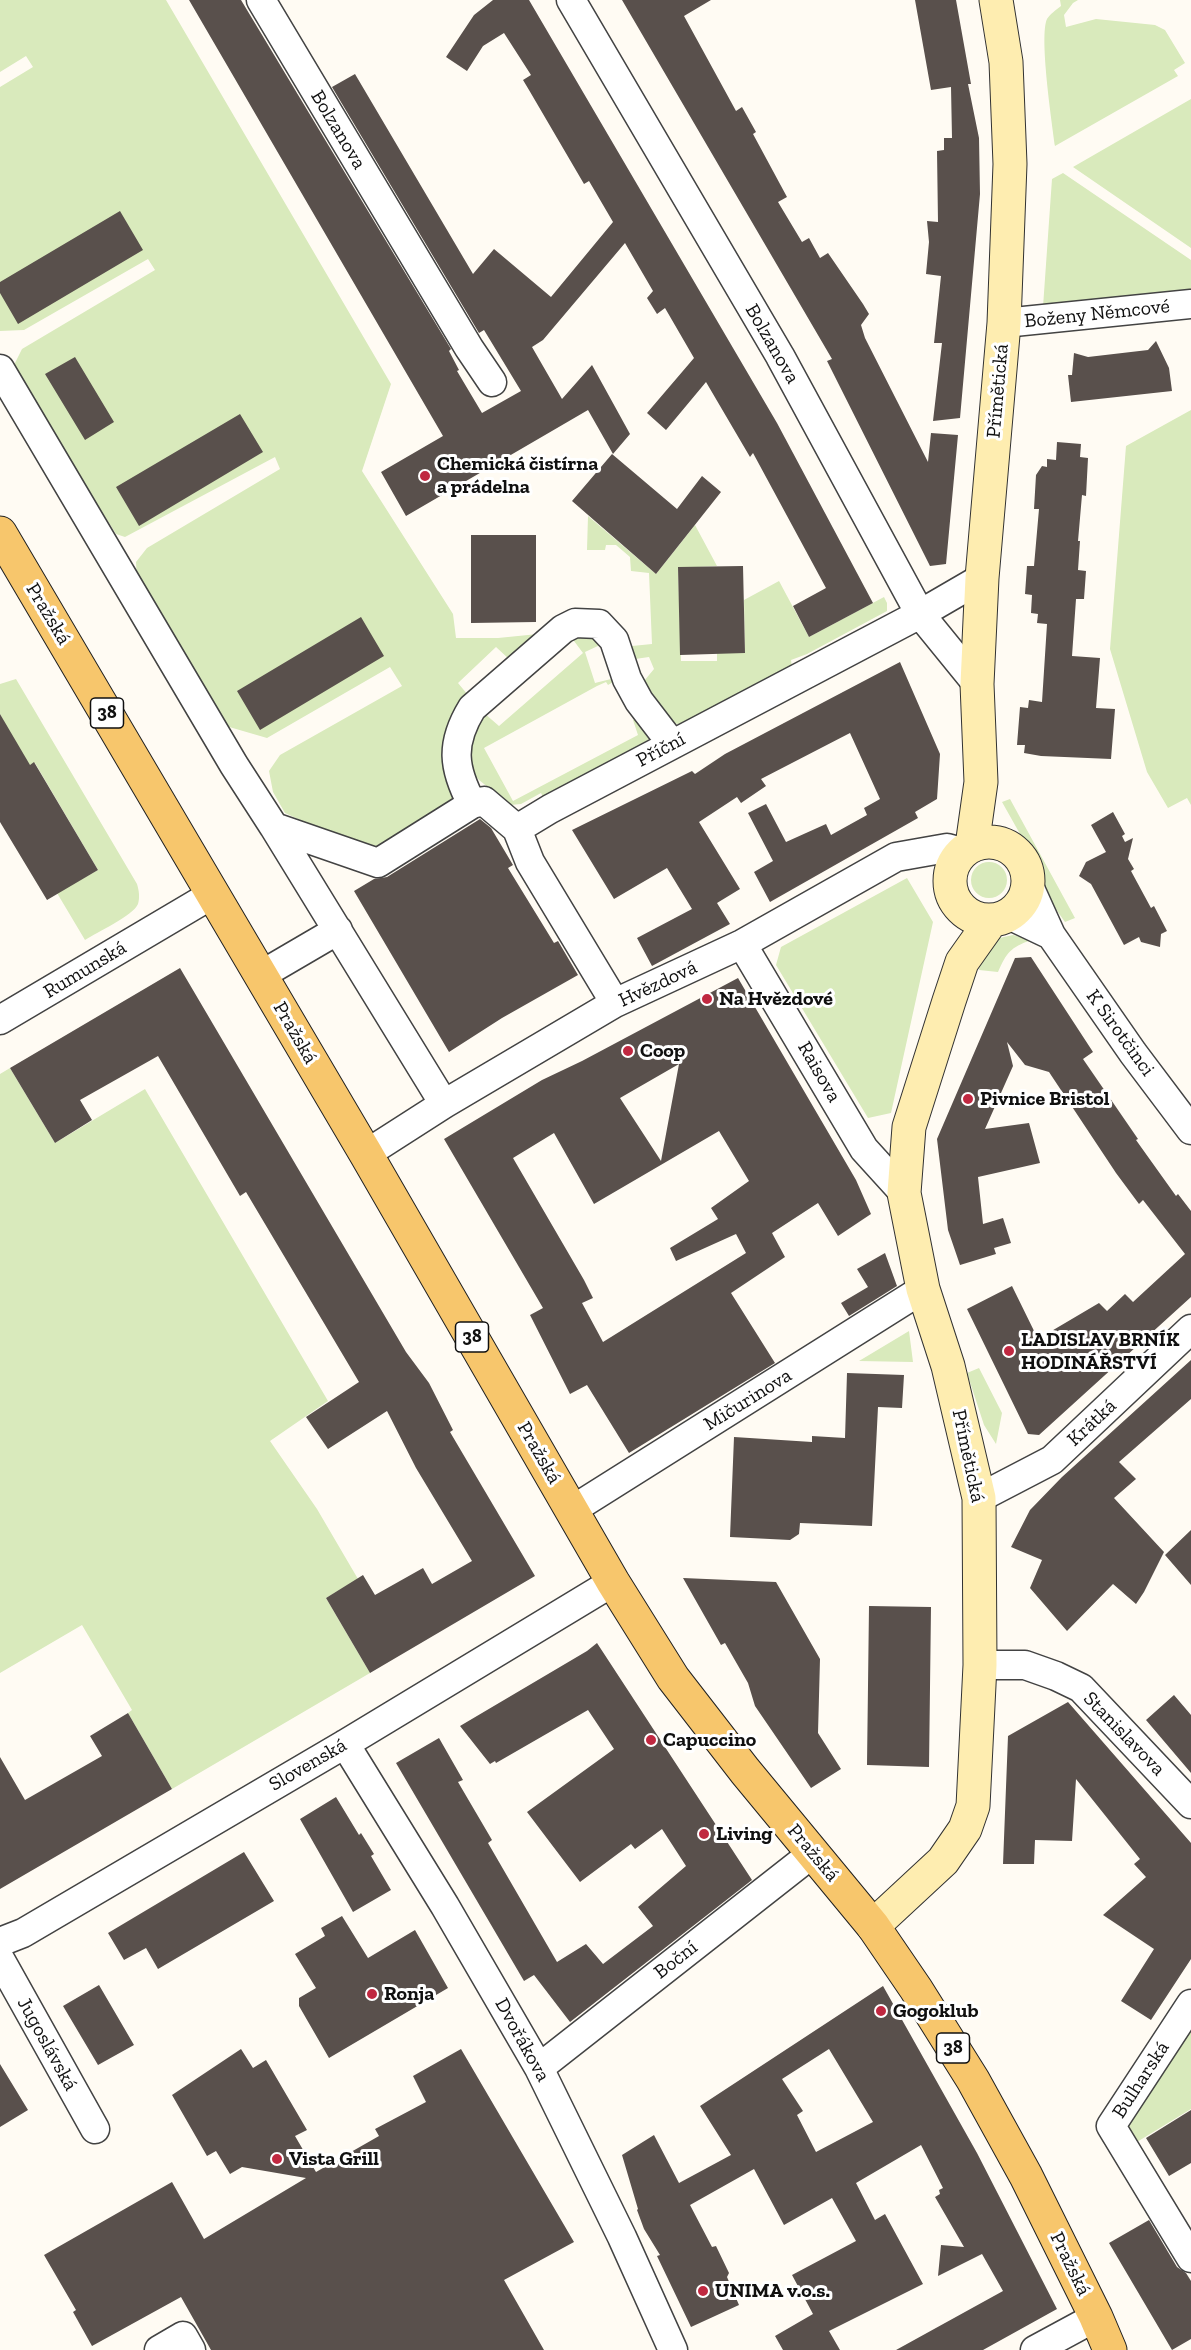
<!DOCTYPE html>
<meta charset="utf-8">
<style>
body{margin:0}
canvas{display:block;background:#fffbf3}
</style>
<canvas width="1191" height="2350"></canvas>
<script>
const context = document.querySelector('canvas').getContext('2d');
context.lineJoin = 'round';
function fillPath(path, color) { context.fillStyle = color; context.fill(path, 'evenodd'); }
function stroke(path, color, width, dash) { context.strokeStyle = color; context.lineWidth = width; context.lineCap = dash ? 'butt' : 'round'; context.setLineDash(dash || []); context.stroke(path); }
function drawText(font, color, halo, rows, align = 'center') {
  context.font = font + ' "Zilla Slab",serif'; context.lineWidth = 6; context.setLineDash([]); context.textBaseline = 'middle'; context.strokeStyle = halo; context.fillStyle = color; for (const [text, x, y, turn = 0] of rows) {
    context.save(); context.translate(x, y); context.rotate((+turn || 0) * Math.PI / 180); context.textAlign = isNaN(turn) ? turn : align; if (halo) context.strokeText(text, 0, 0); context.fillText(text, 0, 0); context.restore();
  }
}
fillPath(new Path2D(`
 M0 0H166L391 384 362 471 453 614 456 638H498L538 634 510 660 496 647 458 683 468 695 447 761 453 798 451 805 388 848 367 851 285 813 273 792 269 771 280 755 402 686 390 667 267 738 219 724 137 582 136 562 147 548 280 469 275 457 125 537 116 534 16 377 14 365 22 349 155 270 148 259 24 330 0 331V87L33 67 26 56 0 72Z
 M1060 0H1078L1073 3 1064 15 1066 27 1096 19 1155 25 1165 30 1185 63 1174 70 1178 76 1055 146C1052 123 1039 36 1047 19 1050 14 1056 10 1061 6Z
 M1191 99V248L1073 167Z
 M1063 173 1191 260V290L1043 307 1052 179Z
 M1191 410V805L1187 798 1168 808 1147 772 1110 649 1126 446Z
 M588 516 656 574 695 525 717 566 678 568 681 661H717V653H745L744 600 779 581 809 637 884 597 887 603V611L807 654 791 660 792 667 683 725 673 723 644 681 654 669 649 657 635 659 632 646 652 644 649 573 631 571 630 557 616 545H606L605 550H587Z
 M579 635 598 639 600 645 585 652 595 683 611 679 615 681 608 685 606 682 597 686 484 748 513 801 638 735 633 720 636 719 649 734 648 742 544 799 541 793 521 804 510 805 479 780 470 769 472 720 484 713 499 726 583 653 574 641V637Z
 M16 679 137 884C139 891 140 897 138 904 133 916 97 932 85 940L57 893 98 870 35 763 26 767 0 714V684Z
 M1010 799 1075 918 1065 922 1040 887V872L1033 857 1002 802Z
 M971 880a18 18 0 1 1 36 0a18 18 0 1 1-36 0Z
 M907 878 933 922 891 1113 868 1118 776 965 781 947Z
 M1013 935 1031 940C1010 948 1007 952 998 972L979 970 980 960 995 939Z
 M10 1068 55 1143 145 1089 328 1401 270 1441 317 1509 358 1579 326 1598 370 1673 172 1789 128 1713 132 1710 82 1625 0 1673V1074Z
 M909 1331 913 1362 859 1361Z
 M979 1368 1002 1413 996 1444 984 1425 967 1373Z
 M1191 2030V2109L1132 2145 1125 2127Z`), '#d9eabc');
fillPath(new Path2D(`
 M189 0H241L451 349 449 351 459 370 457 371 482 413 521 391 484 330 479 333 332 87 355 74 473 274 494 249 551 297 613 222 589 181 584 184 529 90 523 80 531 75 504 33 483 46 467 71 446 57 474 15 493 0H529L777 423 873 603 809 637 793 606 826 588 753 453 750 457 706 382 666 430 647 413 694 358 665 308 657 314 647 298 653 291 625 243 543 340 532 347 562 399 592 365 630 434 613 454 588 410 406 516 381 472 443 436Z
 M622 0H711L684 16 736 111 742 107 756 132 753 134 787 197 778 202 802 242 809 238 820 258 828 253 863 304 869 314 861 325 865 338 928 462 931 433 958 435 946 564 930 566 827 361 832 359Z
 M915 0H956L971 84H968L979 138 980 194 960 418 933 421 942 343H934L941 276 926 274 929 242 927 221 938 222 937 151 944 150V138H952L951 87 931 90Z
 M120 211 143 250 18 324 0 293V282Z
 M1156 341 1169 368 1172 391 1071 402 1068 375H1072L1074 353 1088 357 1148 350Z
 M75 357 114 422 85 440 45 374Z
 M240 414 263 452 139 526 116 487Z
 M1057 442 1081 444 1080 457 1088 458 1086 496 1082 495 1078 541H1080L1078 570 1086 571 1084 599H1076L1072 656 1100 658 1096 708 1115 709 1111 759 1041 756 1024 753 1025 745H1017L1020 707 1028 708 1029 700 1042 702 1047 624 1037 623 1038 614 1031 613 1032 595 1025 594 1027 566H1034L1039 509H1034L1036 475 1042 466 1047 467V459L1056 460Z
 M612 454 677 509 702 476 721 492 656 574 572 501Z
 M471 535H536V622L471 623Z
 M743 566 745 653 680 655 678 567Z
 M361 617 384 656 260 730 237 691Z
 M900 662 940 754 937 799 915 812 918 818 770 902 754 872 773 861 748 813 766 804 786 842 826 824 831 835 867 815 864 808 880 799 850 733 761 779 766 786 741 803 737 797 699 822 740 889 717 903 730 924 652 966 637 938 692 909 667 868 614 899 572 830 692 771 695 774 725 754Z
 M0 714 30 765 34 762 98 870 47 900 0 822Z
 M1113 812 1125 834 1122 836 1125 842 1133 838 1128 859 1134 869 1131 871 1151 908 1154 906 1167 931 1161 934 1160 947 1141 942 1139 937 1124 945 1091 884 1079 876 1086 862 1106 852 1091 825Z
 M480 819 491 828 513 865 508 868 554 943 558 941 578 975 502 1018 449 1052 354 891 374 879 387 877Z
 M1031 957 1093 1052 1083 1059 1138 1139 1136 1140 1176 1196 1178 1194 1191 1211V1297L1039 1435 1028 1434 967 1309 1012 1286 1038 1339 1099 1303 1107 1311 1125 1294 1133 1302 1185 1254 1143 1200 1139 1204 1116 1173 1049 1072 1025 1065 1007 1042 1013 1066 985 1129 1029 1123 1040 1163 978 1177 983 1224 1003 1218 1011 1243 994 1248 996 1254 960 1265 948 1230 937 1139 1015 958Z
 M180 968 406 1352 429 1383 453 1430 450 1432 535 1576 370 1673 326 1598 363 1575 375 1595 423 1568 432 1584 472 1561 416 1468 387 1411 328 1449 306 1417 359 1382 246 1192 240 1196 158 1056 80 1100 92 1120 55 1143 10 1068Z
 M738 978 856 1180 871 1214 838 1236 818 1203 772 1233 785 1257 731 1293 775 1363 629 1453 587 1385 570 1394 530 1315 543 1308 444 1139 542 1080 582 1061ZM679 1064 661 1161 620 1098ZM719 1131 749 1181 711 1208 718 1219 670 1248 676 1261 736 1234 746 1253 603 1342 582 1303 593 1298 584 1280 513 1158 554 1133 594 1204Z
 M885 1253 897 1286 849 1316 841 1303 868 1287 857 1269Z
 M1191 1360V1399L1119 1462 1136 1479 1114 1498 1164 1552 1144 1592 1136 1604 1113 1584 1067 1631 1030 1588 1042 1560 1011 1547 1030 1510 1062 1477Z
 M847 1373 904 1375 902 1408 878 1407 872 1526 800 1523 799 1534 790 1540 730 1537 734 1437 812 1442V1436L845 1438Z
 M1191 1530V1585L1165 1555Z
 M683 1578 776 1582 820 1659 818 1733 841 1769 811 1788 755 1706 748 1683 725 1643 721 1645Z
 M869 1606 931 1607 929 1767 867 1765Z
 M597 1643 752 1880 570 2022 534 1975 524 1981 396 1763 439 1738 463 1780 458 1782 492 1840 488 1843 557 1962 586 1944 603 1964 653 1926 638 1907 686 1866 662 1829 635 1849 631 1844 580 1882 527 1812 614 1749 588 1710 496 1763 495 1761 490 1764 460 1726 587 1651Z
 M1174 1695 1191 1715V1773L1146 1720Z
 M1068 1702 1191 1843V1959L1151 2020 1121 2001 1154 1949 1103 1915 1146 1877 1134 1864 1140 1859 1076 1779 1072 1841 1035 1840 1034 1864H1003L1008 1736Z
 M128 1713 172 1789 0 1889V1757L25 1800 102 1756 90 1736Z
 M336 1797 359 1835 361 1833 374 1854 371 1856 391 1890 353 1912 300 1819Z
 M244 1852 274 1901 158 1969 146 1948 124 1960 108 1933Z
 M342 1916 368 1958 415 1930 448 1988 329 2058 299 2006V1998L316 1988 295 1954 325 1936 321 1928Z
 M99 1985 134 2045 98 2065 63 2006Z
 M883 1986 977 2153 1057 2309 983 2350H896L1003 2291 982 2254 938 2276 941 2245 964 2247 935 2197 940 2194 939 2190 943 2188 921 2145 856 2183 875 2220 885 2214 923 2284 829 2331 840 2350H783L775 2336 813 2314 792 2275 856 2241 832 2198 784 2225 754 2169 690 2205 712 2247 716 2246 729 2273 727 2277 739 2305 691 2327 657 2256 660 2255 644 2229 637 2210 638 2209 622 2155 654 2135 679 2183 731 2155 700 2106ZM829 2049 873 2122 816 2152 797 2115 803 2111 782 2079Z
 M241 2049 253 2068 266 2060 307 2130 295 2136 316 2172 379 2136 375 2129 426 2102 413 2076 461 2049 574 2242 504 2280 544 2350H211L181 2297 92 2346 73 2312 76 2310 44 2255 172 2182 204 2239 306 2178 242 2167 230 2174 216 2151 207 2156 172 2095Z
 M0 2064 28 2110 0 2127Z
 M1191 2110V2163L1169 2176 1146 2138Z
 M1149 2220 1177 2267 1186 2273 1191 2281V2339L1172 2350 1109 2243Z`), '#59504c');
const street = new Path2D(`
 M261 0 469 348 492 382
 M571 0 780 356 920 614 977 684
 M1004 323 1191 304
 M0 369 234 765 274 827 444 1104
 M472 804C453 768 450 744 472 708L563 629 575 623 599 624 614 640 627 679 639 701 672 744
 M274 827 378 863 472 804 484 801 517 829 530 862 615 1003
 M517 829 550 809 920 614 982 578
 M1028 884 1051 935 1133 1053 1191 1130
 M1009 915 1051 935
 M742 944 864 1149 904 1193
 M261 975 338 930
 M0 1020 213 894
 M366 1154 444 1104 615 1003 742 944 896 857 947 848 962 852
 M979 1498 1052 1460 1191 1329
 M572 1510 923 1289
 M980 1665H1025L1056 1676 1081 1688 1191 1804
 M345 1744 445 1906 539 2068 622 2237 673 2350
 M0 1942 23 1933 345 1744 613 1582
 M0 1959 95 2129
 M1191 2004 1111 2126 1191 2258
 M539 2068 813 1853
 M159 2350 183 2336 191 2350
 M1035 2350 1096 2317`);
const secondary = new Path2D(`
 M950 881a39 39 0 1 1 78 0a39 39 0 1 1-78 0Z
 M972 846 981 782 977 684 982 578 1004 323 1010 164 1006 62 996 0
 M873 1926 943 1861 965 1829 973 1806 980 1665 979 1498 948 1366 923 1289 904 1193 909 1127 949 1001 962 962 991 921`);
const primary = new Path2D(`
 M0 533 366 1154 613 1582 673 1678 745 1771 873 1926 916 1989 973 2080 1026 2176 1096 2317 1110 2350`);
stroke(street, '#434343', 31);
stroke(secondary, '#323232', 35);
stroke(primary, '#212121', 35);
stroke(street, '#fff', 28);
stroke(secondary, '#feedb0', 33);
stroke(primary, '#f7c66c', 33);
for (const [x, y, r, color] of [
 [425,476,6,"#c02840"],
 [707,999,6,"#c02840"],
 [628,1051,6,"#c02840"],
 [968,1099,6,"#c02840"],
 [1009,1351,6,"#c02840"],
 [651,1740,6,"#c02840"],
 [704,1834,6,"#c02840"],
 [372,1994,6,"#c02840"],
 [881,2011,6,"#c02840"],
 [277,2159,6,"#c02840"],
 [703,2291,6,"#c02840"]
]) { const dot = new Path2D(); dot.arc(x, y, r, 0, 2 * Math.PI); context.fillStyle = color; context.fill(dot); stroke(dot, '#fff', 2); }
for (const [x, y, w] of [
 [107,713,33],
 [472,1337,33],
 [953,2048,33]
]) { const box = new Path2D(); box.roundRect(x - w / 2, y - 15, w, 30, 4.5); context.fillStyle = '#fff'; context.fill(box); stroke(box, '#101010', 1.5); }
drawText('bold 18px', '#101010', null, [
 ["38",107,713],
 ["38",472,1337],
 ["38",953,2048]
]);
drawText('20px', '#101010', '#fff', [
 ["Bolzanova",338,130,59],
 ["Boženy Němcové",1097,314,-6],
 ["Bolzanova",772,344,60],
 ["Přímětická",998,391,-85],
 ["Pražská",48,614,59],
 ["Příční",661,750,-28],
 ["Rumunská",85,970,-31],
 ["Hvězdová",658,984,-25],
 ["Pražská",295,1033,60],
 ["K Sirotčinci",1120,1033,54],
 ["Raisova",819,1072,60],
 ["Mičurinova",748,1400,-32],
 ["Krátká",1092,1423,-43],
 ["Pražská",539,1453,60],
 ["Přímětická",968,1456,78],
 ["Stanislavova",1124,1734,46],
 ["Slovenská",308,1765,-30],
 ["Pražská",813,1853,50],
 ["Boční",676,1960,-38],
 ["Dvořákova",522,2040,61],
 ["Jugoslávská",47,2044,61],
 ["Bulharská",1141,2080,-57],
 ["Pražská",1070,2264,64]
]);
drawText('bold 20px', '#101010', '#fff', [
 ["Chemická čistírna",437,464],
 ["a prádelna",437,487],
 ["Na Hvězdové",719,999],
 ["Coop",640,1051],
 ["Pivnice Bristol",980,1099],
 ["LADISLAV BRNÍK",1021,1340],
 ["HODINÁŘSTVÍ",1021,1363],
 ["Capuccino",663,1740],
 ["Living",716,1834],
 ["Ronja",384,1994],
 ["Gogoklub",893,2011],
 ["Vista Grill",289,2159],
 ["UNIMA v.o.s.",715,2291]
], 'left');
</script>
